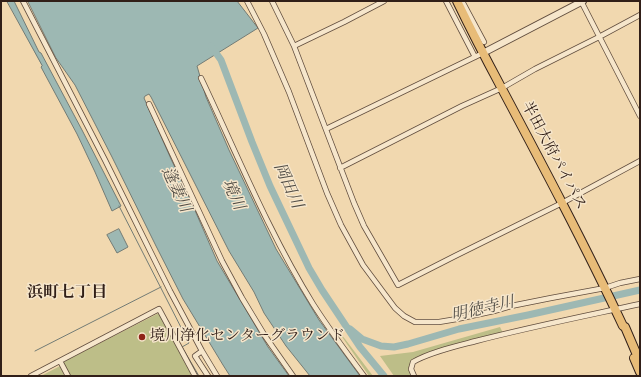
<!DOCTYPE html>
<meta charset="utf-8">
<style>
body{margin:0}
#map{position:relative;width:641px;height:377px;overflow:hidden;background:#f1d8af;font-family:"IM FELL DW Pica",serif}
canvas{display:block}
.frame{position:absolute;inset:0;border:2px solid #311f18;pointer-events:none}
</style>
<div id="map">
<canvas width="641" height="377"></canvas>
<div class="frame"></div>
</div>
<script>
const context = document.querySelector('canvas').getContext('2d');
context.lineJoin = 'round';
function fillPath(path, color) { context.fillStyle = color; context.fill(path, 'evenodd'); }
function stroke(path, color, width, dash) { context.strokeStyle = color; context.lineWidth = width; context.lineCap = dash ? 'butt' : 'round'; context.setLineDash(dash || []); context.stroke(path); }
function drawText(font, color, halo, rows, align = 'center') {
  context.font = font + ' "IM FELL DW Pica","Noto Serif JP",serif'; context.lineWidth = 3; context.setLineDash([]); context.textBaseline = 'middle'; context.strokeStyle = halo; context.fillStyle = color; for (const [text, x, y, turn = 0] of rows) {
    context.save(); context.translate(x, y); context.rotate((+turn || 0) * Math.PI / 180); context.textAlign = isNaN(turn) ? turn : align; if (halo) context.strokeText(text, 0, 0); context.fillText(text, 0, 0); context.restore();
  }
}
fillPath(new Path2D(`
 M159 313 192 376H70L63 362Z
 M500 327 503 333 431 354 413 362 411 369 414 376H394L380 356 413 352Z
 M338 331 345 339 373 376H369Z
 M60 366 65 376H41Z`), '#bdbe88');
const water = new Path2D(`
 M7 1H14L39 52 41 53 82 130 121 206 112 211 95 172 77 134 41 67 42 66Z
 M28 1H237L258 28 197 66 206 97 229 150 276 249 319 320 360 376H310L286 346 264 313 254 292 229 251 151 97 149 94 145 96 144 98 171 159 190 199 217 261 268 347 289 376H230L223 365 183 299 156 246 112 157 75 85 56 58Z
 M119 229 128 247 117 253 107 235Z`);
fillPath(water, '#9db8b3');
stroke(water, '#727b75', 1);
stroke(new Path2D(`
 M119 206 189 343 182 347 199 376
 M35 351 161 287`), '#727b75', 1);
stroke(new Path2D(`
 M211 46 221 60 252 142 270 186 309 268 322 290 360 347 384 376
 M350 329 362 339 381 346 394 347 408 344 459 329 528 315 640 290`), '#9db8b3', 7);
const minor = new Path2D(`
 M23 1 105 160 170 291 202 351 217 376
 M247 1 264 34 289 92 327 193 341 225 363 265 395 308 404 316 415 322H439L457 319 494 311 511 306 551 298 605 288 620 283 640 279
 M272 1 294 46 354 203 364 226 398 285 455 256 562 203 640 161
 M446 1 475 57
 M462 1 484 42
 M581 1 640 116
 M294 46 344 22 384 1
 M201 78C237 154 269 233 313 304 329 329 346 352 364 376
 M149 104 222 261 242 298 265 336 293 376
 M326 129 483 53
 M340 168 462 106 502 88 535 69 599 37 640 15
 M202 351 195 356 208 376
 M60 361 68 376
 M31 376 159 309 195 376
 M414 376 411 369 413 362C430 352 457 346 476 341 530 327 585 316 640 304`);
const tertiary = new Path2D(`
 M483 53 583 1`);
const trunk = new Path2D(`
 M457 1C471 30 486 59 501 87 543 166 585 245 623 326L625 327 640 362
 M634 358 640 372`);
stroke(minor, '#614d3e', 6);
stroke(tertiary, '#614d3e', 8);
stroke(trunk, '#311f18', 10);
stroke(minor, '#f6e6cb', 4.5);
stroke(tertiary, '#f6e6cb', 6);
stroke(trunk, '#e8bc78', 8);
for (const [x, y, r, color] of [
 [142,337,4,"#8f2418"]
]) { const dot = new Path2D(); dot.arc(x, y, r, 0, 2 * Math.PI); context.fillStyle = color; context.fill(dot); stroke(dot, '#f6e6cb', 1.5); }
drawText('15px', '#311f18', '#f6e6cb', [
 ["半田大府パイパス",553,156,62]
]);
drawText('15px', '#311f18', '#f6e6cb', [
 ["境川浄化センターグラウンド",150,337]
], 'left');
drawText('italic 16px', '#514d46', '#f6e6cb', [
 ["岡田川",287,186,66],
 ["逢妻川",175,190,65],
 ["境川",232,195,65],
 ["明徳寺川",483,310,-13]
]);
drawText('bold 16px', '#311f18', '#f6e6cb', [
 ["浜町七丁目",67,294]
]);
</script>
